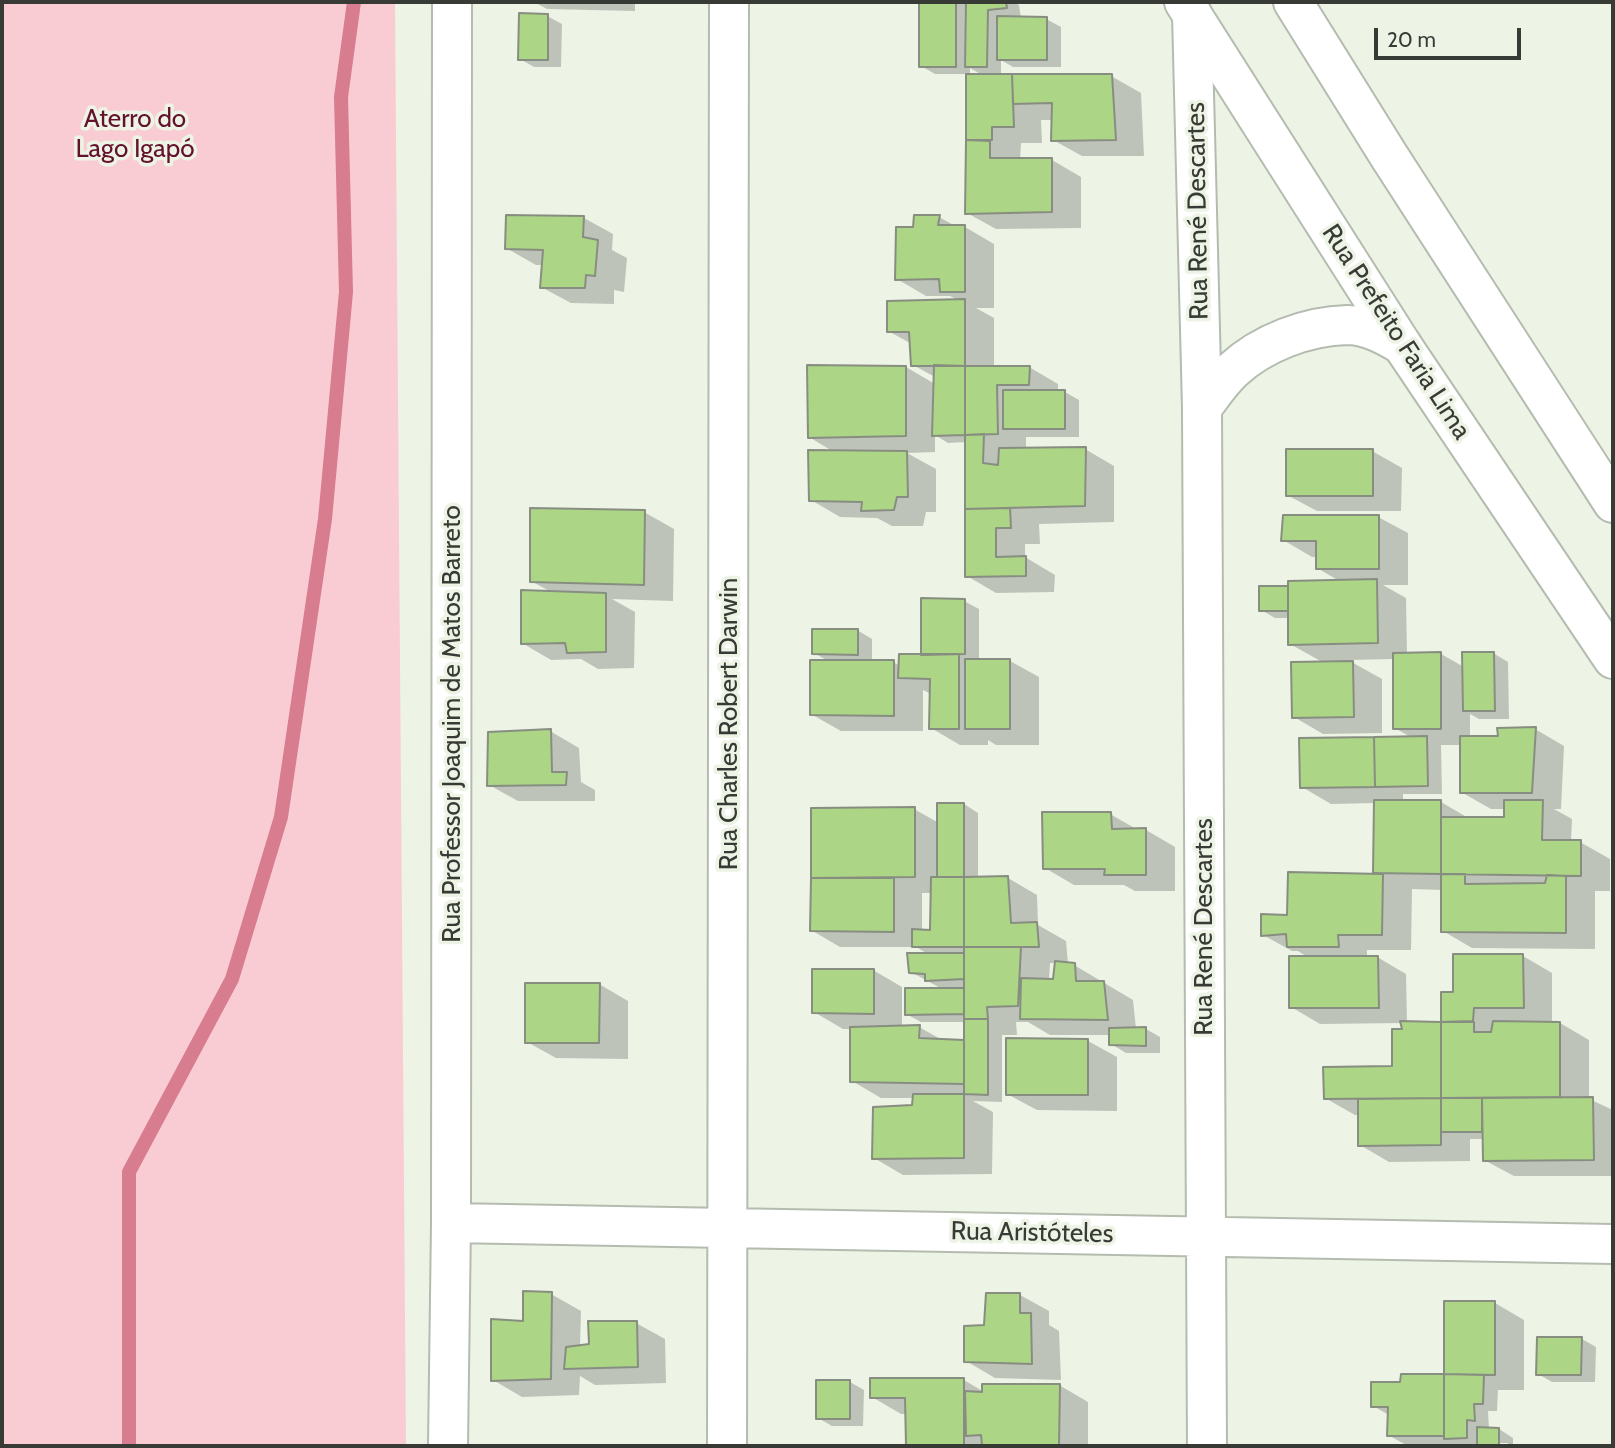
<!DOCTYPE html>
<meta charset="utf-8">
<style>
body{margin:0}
#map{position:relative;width:1615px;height:1448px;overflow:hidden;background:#edf4e6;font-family:Cabin,sans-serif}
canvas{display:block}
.frame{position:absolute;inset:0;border:4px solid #383b35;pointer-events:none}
.scale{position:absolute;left:1374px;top:28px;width:147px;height:32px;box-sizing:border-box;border:4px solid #383b35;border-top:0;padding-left:9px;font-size:21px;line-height:24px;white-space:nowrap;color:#383b35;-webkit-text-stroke:5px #edf4e6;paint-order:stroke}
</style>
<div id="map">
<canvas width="1615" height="1448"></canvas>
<div class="frame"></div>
<div class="scale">20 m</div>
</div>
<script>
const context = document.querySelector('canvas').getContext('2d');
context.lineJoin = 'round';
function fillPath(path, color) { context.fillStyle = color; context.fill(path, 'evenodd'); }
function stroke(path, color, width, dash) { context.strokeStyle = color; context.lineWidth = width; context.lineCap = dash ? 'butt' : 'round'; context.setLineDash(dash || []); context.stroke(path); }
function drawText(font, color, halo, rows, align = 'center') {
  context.font = font + ' Cabin,sans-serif'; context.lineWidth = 7; context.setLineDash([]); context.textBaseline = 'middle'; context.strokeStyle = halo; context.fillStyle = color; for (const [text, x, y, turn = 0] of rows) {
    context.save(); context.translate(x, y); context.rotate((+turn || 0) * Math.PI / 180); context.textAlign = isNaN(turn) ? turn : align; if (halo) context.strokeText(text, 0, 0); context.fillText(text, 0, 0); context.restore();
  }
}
fillPath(new Path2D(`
 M2 2H395L406 1446H2Z`), '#f9ccd4');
fillPath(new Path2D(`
 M534 2H635V11L547 9Z
 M921 2H1013L1019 5 1021 18 1046 19 1061 27V67H1013L1001 60V76H1111L1141 93 1144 156H1082L1053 140V120H1041L1042 143H1021L1020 160H1052L1081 177V228L996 229 967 213 968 74H935L921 66ZM970 68 984 76H970Z
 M547 16 562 24 561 67H534L520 59Z
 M939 217 957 227H965L994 244V308H976L994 318V367H1029L1058 384V392H1065L1079 400V437H1026V449H1085L1114 466V522L1039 524 1040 544H1025V557L1055 575 1054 592 996 593 967 576V442L948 443 935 435V452L907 453 936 469V512H926L923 526H892L877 518 840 517 811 500 834 452 809 437 906 367 935 384V377L913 365 912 344 888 331 960 301 950 296H926L897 279 915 229Z
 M584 218 613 234 612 250 627 258 624 292 614 290V304L571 303 541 287 543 265H536L506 248Z
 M1372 451 1402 468 1401 511H1317L1287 495Z
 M644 512 674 529 673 601 612 599 635 612 634 668 598 669 581 659 551 660 522 643 553 593 531 581Z
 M1378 517 1408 533V585H1383L1406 598 1407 654H1441L1464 667 1493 653 1508 662 1509 719H1479L1470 714V738H1499L1535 729 1564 746 1561 809H1554L1572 819 1571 842H1580L1610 859V891H1595V949L1472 948 1443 931V890L1412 889 1411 950H1367V957H1377L1406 974 1407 1023H1443V993L1455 994 1523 956 1552 973V1023H1560L1589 1040V1099L1613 1110V1176H1514L1484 1160V1139H1470V1161L1389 1162 1360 1145V1115H1355L1325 1098 1394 1068 1405 1030 1403 1023 1320 1024 1291 1007 1309 958 1298 951H1292L1263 935 1289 916 1375 875V803L1331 804 1302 787 1412 738 1395 728 1394 659 1348 660 1382 679V733L1323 734 1294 717 1324 663 1290 644V618H1275L1261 610 1287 587 1341 582 1317 568V557H1312L1283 540ZM1441 745H1461V792L1491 809H1506V819H1470L1441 802H1403V794H1442Z
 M964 601 979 609V660L1010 661 1039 677V745H996L988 740V745H960L931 728V694L923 690V731H841L811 714 830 662 814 653 857 630 872 639V662H893L900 666 923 656Z
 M550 731 579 748 581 782 595 790V801H518L489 785Z
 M964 804 978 813V878H1008L1037 895 1038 925 1066 941 1068 964 1074 965 1133 1000 1136 1029H1146L1160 1037V1053H1126L1111 1044V1035H1050L1028 1022H1016L1017 1035H1002V1102L973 1101 993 1112 992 1174 903 1175 874 1158 914 1107 915 1098H881L852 1081V1029H843L814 1012 873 970 902 987V1027H919L944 1041 966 1042V1022H921L906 1014 944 990 911 972 928 954 916 947H840L811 930 813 809H914L939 823ZM922 893H932V932L922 931ZM1050 963H1057L1055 981H1049Z
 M1110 814 1138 830H1146L1175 847V891H1135L1124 885H1074L1045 868Z
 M599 984 628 1001V1059L556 1058 527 1042Z
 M1088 1041 1117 1057V1111L1037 1110 1007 1094Z
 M551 1294 581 1311 580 1347 591 1346 636 1323 665 1339 666 1383 595 1385 580 1376 579 1395 522 1397 493 1380 525 1323Z
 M1020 1295 1049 1311V1325L1059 1331 1061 1380 995 1378 966 1361 986 1327Z
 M1446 1302 1495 1303 1524 1320V1390H1498L1497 1411H1488L1489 1429H1499L1513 1438V1446H1508V1443H1491V1446H1408L1388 1435 1389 1415 1373 1406 1402 1384 1445 1376Z
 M1582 1339 1596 1347 1595 1382H1552L1538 1374Z
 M964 1380 984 1392 1059 1385 1088 1402V1446H912L908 1444 907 1414H901L872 1397Z
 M850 1382 864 1390 863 1426H832L818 1418Z`), '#0003');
stroke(new Path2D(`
 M129 1446V1172L232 979 281 817 325 519 346 292 341 97 354 2`), '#d87c8f', 14);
const building = new Path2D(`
 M919 2H956V67H919Z
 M966 2H1006L1007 8 988 10 987 67H965Z
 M519 13 548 14V60H518Z
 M997 16 1047 17V60H997Z
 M966 74H1012L1014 127H992V140H966Z
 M1012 74H1112L1116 140 1051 141 1052 103 1013 104Z
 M966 140 990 141V158H1052V212L965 214Z
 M506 215 584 216 583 237 598 240 595 276 586 275 585 288H540L543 250 505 249Z
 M914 215H940L938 225H965V292H940L939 279 895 280 896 227H913Z
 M965 299V366H911L909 332H887V301Z
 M807 365 906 366V436L808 438Z
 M934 365 965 366V435L932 436Z
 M965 366H1030L1029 385H997L998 434 965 435Z
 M1003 390H1065V429H1003Z
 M984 434 983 463 998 465 999 448 1086 447 1085 506 965 509V435Z
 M1286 449H1373V496H1286Z
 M808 450 907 451 908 497H897L894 510 861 511 862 502 809 501Z
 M530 508 645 510 644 585 530 582Z
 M1010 508 1011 528H996V557L1026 556V576L965 577V509Z
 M1283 515H1379V569H1316V541H1281Z
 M1377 579 1378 643 1288 645V581Z
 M1259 586H1288V611H1259Z
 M521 590 606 593V652L567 653 565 643 521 644Z
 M921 598 965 599V654L921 655Z
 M812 629H858V655L812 654Z
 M1441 652V729H1393V653Z
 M1462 652H1494L1495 711H1463Z
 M899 654H959V729H929L930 679 898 678Z
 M965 659H1010V729H965Z
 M810 660H894V716L810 715Z
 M1353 661 1354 717 1292 718 1291 662Z
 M1536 727 1532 793H1460V736H1498L1497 728Z
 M551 729 552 772H567L566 785 487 786 488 732Z
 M1427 736 1428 786 1375 787 1374 737Z
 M1374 737 1375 787 1300 788 1299 738Z
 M1374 800H1441V874L1373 873Z
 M1504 800H1543L1542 840H1581V876L1441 874V817H1504Z
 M937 803H964V877H937Z
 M915 807V877L811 878V808Z
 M1042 812H1111L1112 829 1146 828V875H1104L1105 869H1043Z
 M1288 872 1383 874 1382 935H1338L1339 947H1287L1286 934 1261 936V914L1287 915Z
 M1441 874H1465V884L1545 883 1547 875 1566 876V933L1441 932Z
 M1008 876 1011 923 1037 922 1039 947H964V877Z
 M931 877H964V947H912V929L930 930Z
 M811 878H894V932L810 931Z
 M964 947H1021L1018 1006 987 1007 988 1019H964Z
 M907 953H964V979L925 981V974L909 973Z
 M1453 954H1523L1524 1008H1474L1473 1021 1441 1022V992H1453Z
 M1289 956H1378L1379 1008H1289Z
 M1055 961 1075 963 1076 981H1104L1108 1020 1020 1019 1021 978 1053 979Z
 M812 969H874V1014L812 1013Z
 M525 983H600L599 1043H525Z
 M905 988H964V1014L905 1015Z
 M964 1019H988V1095L964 1094Z
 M1400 1021 1441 1022V1098L1324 1099 1323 1067 1392 1066V1029H1402Z
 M1493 1021 1560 1022V1097L1441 1098V1022H1474V1032H1491Z
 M920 1025 919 1038 964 1040V1084L850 1082V1027Z
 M1146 1027V1046L1109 1045V1028Z
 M1006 1038 1088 1039V1095H1006Z
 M913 1094H964V1158L872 1159 873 1107 912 1105Z
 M1593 1097 1594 1160 1483 1161 1482 1098Z
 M1441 1098V1145L1358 1146V1099Z
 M1441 1098H1482V1132H1441Z
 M523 1291 552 1292 551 1379 491 1381V1319L523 1321Z
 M986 1293H1020V1313H1031L1032 1364 964 1362V1326L984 1325Z
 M1444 1301H1495V1375L1444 1374Z
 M588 1321H637L638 1367 564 1369 566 1347 589 1344Z
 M1537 1337H1582L1581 1375H1536Z
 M1401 1374H1444V1436H1387L1388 1407H1371V1382H1400Z
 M1444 1374 1484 1375 1483 1404H1474L1475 1421 1467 1420V1438L1444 1439Z
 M870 1378H964V1445H906L905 1398H870Z
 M816 1380H850V1419H816Z
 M982 1384H1060L1059 1446 982 1445 981 1435 966 1436 965 1391 982 1392Z
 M1477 1427 1499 1428V1445H1477Z`);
fillPath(building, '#acd685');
stroke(building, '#878e81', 2);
const street = new Path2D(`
 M1192 14 1202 408 1207 1446
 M1202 408C1212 395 1221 381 1233 370 1262 343 1307 326 1347 325 1367 325 1385 335 1402 345
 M451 1223 1613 1244
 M448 1446 451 1223 452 2
 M727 1446 729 2`);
const secondary = new Path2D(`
 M1184 2 1402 345 1613 659
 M1293 2 1389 156 1613 503`);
stroke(street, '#b4bcaf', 42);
stroke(secondary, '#b4bcaf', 42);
stroke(street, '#fff', 38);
stroke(secondary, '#fff', 38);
drawText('26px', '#64112c', '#edf4e6', [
 ["Aterro do",135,119],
 ["Lago Igapó",135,149]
]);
drawText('26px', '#383b35', '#edf4e6', [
 ["Rua René Descartes",1198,211,-91],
 ["Rua Prefeito Faria Lima",1396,332,57],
 ["Rua Professor Joaquim de Matos Barreto",452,724,-90],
 ["Rua Charles Robert Darwin",729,724,-90],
 ["Rua René Descartes",1204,927,-90],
 ["Rua Aristóteles",1032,1233,1]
]);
</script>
